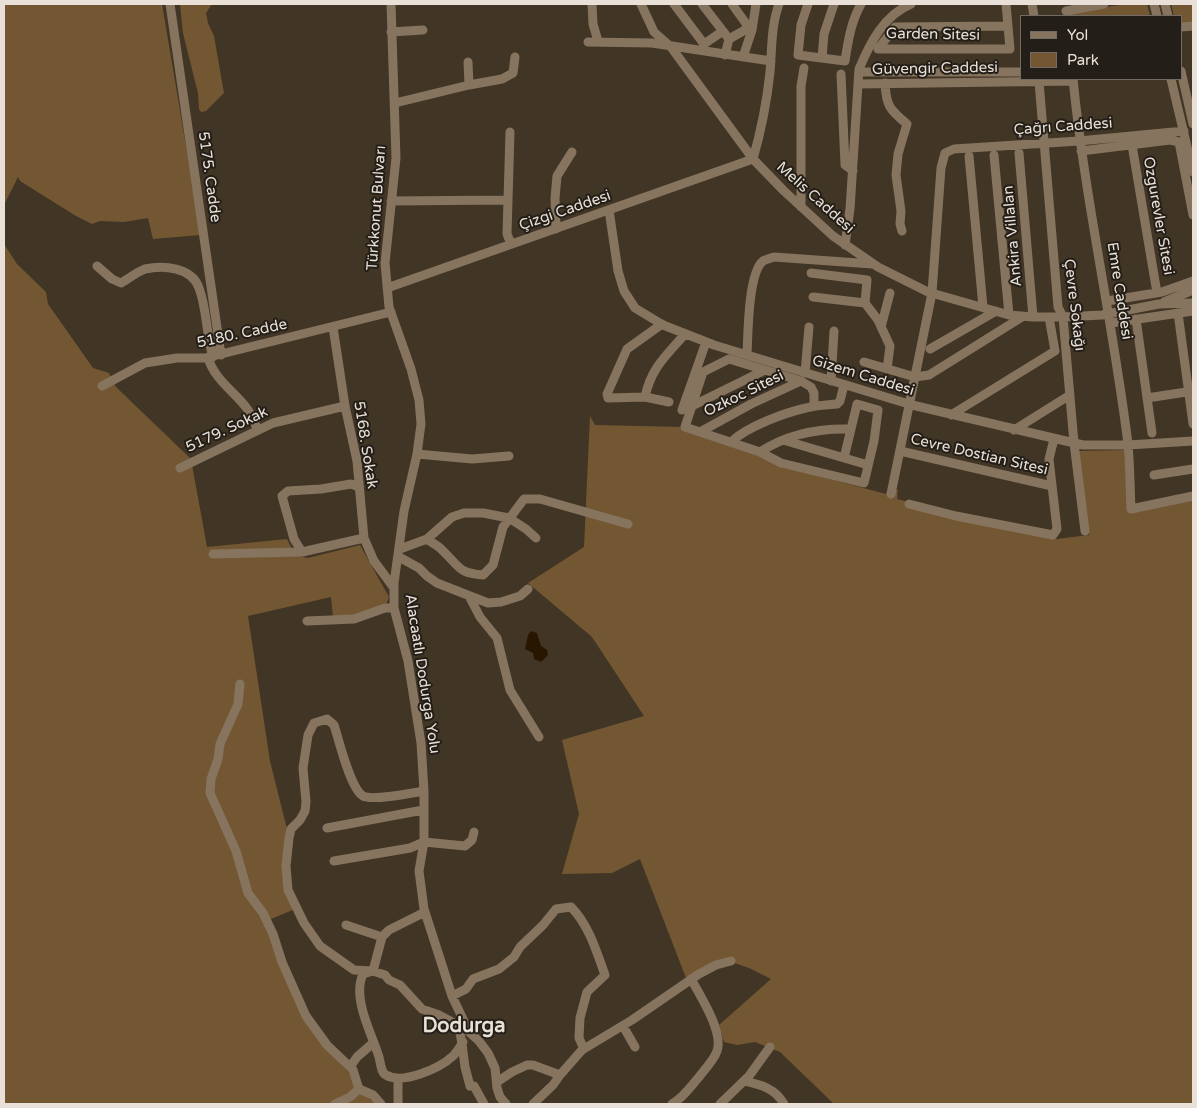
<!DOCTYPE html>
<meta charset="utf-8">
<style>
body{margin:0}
#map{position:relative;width:1197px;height:1108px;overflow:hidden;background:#413526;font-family:"Varela Round",sans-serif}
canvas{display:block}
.frame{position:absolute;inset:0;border:5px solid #e9e1d8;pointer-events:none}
.legend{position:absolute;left:1020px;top:15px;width:162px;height:65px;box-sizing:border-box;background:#231e17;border:1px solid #726c64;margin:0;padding:6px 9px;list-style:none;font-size:15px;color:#e9e1d8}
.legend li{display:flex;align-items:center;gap:10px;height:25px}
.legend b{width:25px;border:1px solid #726c64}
</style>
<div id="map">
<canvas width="1197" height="1108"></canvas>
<div class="frame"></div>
<ul class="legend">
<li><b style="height:6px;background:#86745e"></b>Yol</li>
<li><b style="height:14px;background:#735732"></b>Park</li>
</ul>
</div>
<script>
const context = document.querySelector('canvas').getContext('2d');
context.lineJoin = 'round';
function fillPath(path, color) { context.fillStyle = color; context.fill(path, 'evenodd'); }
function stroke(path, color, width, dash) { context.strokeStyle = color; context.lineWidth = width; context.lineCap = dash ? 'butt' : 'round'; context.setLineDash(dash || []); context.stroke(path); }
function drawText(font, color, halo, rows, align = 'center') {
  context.font = font + ' "Varela Round",sans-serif'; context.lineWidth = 4; context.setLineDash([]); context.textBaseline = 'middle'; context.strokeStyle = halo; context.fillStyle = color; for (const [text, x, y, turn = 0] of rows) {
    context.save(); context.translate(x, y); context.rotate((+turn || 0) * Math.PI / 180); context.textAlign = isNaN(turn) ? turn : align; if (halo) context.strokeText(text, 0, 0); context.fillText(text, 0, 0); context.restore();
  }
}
fillPath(new Path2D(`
 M4 4H162L201 235 153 239 148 218 124 222 100 221 92 224 76 216 20 181 18 177 4 205Z
 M180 4H212L206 13 208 23 214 36 224 93 206 111 201 112 199 109 198 93 183 33Z
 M1128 4H1147L1150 16H1070L1069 12Z
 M1171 4H1193V22L1181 23V16H1174Z
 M4 244 17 264 46 292 48 304 93 368 109 373 116 387 191 459 207 547 287 539 295 555 308 558 360 545 389 597 386 605 351 616 333 617 331 597 248 616 270 761 287 829 284 872 295 909 264 922 324 1047 351 1075 354 1084 376 1104H4Z
 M590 416 595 425 685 427 737 446 784 467 886 494 888 489 898 490 897 499 1057 539 1089 535 1079 451 1124 450 1129 513 1193 500V1104H834L780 1052 755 1042 737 1045 724 1042 719 1025 771 979 749 968 723 959 686 978 640 859 612 873 562 874 579 814 562 740 644 716 592 637 528 583 584 547Z`), '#735732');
fillPath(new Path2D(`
 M531 631 537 633 541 646 547 650 548 655 541 662 534 659 533 653 525 649 528 635Z`), '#291600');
stroke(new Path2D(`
 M170 4 221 355
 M391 4 396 158 385 263 389 307 411 369 419 400 421 424 417 454 404 511 394 583V608L408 661 421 743 424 791V842L419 871 424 909 452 996 469 1032 479 1041 488 1053 495 1068 497 1088 500 1097 506 1104
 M592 4 593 24 598 41
 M641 4 654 32 671 47 753 159 784 191 833 236 878 267 928 292 1009 315 1033 317H1063L1102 315 1159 304 1193 303
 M674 4 704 44 723 31
 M702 4 729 39 725 55
 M808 4 801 25 798 55 845 61C848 41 851 22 861 4
 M1006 4 1010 49H878L895 27 1008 26
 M1032 4 1034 16
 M1154 4 1157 16
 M1165 4 1168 16
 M1066 11 1104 4
 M1181 27 1193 26
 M391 32 423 30
 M729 39 745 30 747 25 732 4
 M588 42 652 43 771 61
 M743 57 752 30 756 4
 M822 58 824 34 834 4
 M1181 71 1193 124
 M859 72H1021
 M841 74 845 165 853 171
 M1073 79C1085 201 1113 322 1128 444 1130 466 1130 488 1131 509L1193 496
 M1171 79 1193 172
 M1039 82 1058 307 1063 317 1074 443 1085 531
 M885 83C886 106 890 110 907 124L898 154 896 175 901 211 900 224 902 231
 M858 84 1073 81
 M469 85 502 79 513 73 515 57
 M395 103 469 85 468 62
 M510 132 507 234 511 244
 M1132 145 1157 293
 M1081 151 1170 140 1179 142 1193 215
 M1019 153 1033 317
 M994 155 1009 315
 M969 156 983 307
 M753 159C761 131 767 101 770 72 772 49 771 26 779 4
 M391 201 508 200
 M801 207V86L804 68
 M609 210 618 271 624 291 635 308 663 325 714 345 912 405 1083 445H1128L1193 441
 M556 229 555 198 557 176 572 152
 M845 245 850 209 859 69C870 43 884 15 911 4
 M97 266 112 279 121 283C128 279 137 272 145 269 163 265 192 267 199 288 207 309 206 334 213 357
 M811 273 867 280 865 303
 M387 288 753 159
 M813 297 865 303 878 320 890 346 887 369
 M1107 301 1162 292 1193 281
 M1164 302 1193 290
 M1178 313 1193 424
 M1136 319 1152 433
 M1111 323 1193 311
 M662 324 627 349 607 394 608 398 645 397 669 402
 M333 327 345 406 357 461 364 538 374 561 394 588
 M881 327 890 293
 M930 349 996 311
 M747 355C748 335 748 273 763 261 766 259 771 258 774 257L872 264
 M208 358C218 389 250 398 257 430
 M864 362 915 377 929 375 1022 317
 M805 373 809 327
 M831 381 834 331
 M102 386 145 363 177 358H205L391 312
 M645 397C651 368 666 356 685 334
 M1147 398 1193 391
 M692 406 765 370
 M682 410 706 342
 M951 415 1055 351 1049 317
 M1014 430 1070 395
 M700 432 751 404 801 381
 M783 440 868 465
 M732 441C749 426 784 413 806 408 816 405 827 405 837 404L840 401 844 385
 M900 451 1052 486
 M760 452 781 463 864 483 874 441 878 410 857 404 851 429C819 428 787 434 760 452L685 427 703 372 729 359 801 381 811 387 814 393V406
 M417 454 472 459 509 456
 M844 458 851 429
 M180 468 273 423 345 406
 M1154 475 1193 469
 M359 487 351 484 321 489 288 491 282 496 294 539 302 552 364 538
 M891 494 932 293 941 168 945 153 954 149 1079 141 1184 131
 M909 504 956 516 1053 535 1057 529 1049 459 1054 439
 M427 539C432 543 439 546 443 551 460 567 458 573 483 575L493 565 503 527 524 499H540L628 524
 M400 549 427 539 452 517 464 513H483L509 518 526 529 536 538
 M213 554 302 552
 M399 557 419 568 427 576 437 583 488 603 501 602 520 596 528 589
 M469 596 480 617 497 638 510 690 539 737
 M307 621 354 619 385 608H394
 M240 684 238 704 220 744 218 759 211 779 210 793 236 851 248 893 263 913 273 934 282 962 306 1016 327 1045 350 1067
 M424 791C412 793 372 801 363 796 350 788 339 740 334 725L327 719 314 723 308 735 303 768 306 802 305 811 300 820 291 829 289 838 286 866 288 890 304 923 320 946 354 970 373 971 385 975 389 980 400 985 422 1009 439 1015 452 1022 460 1033 462 1044C459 1048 456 1053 453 1056 440 1068 403 1085 386 1075 380 1072 381 1061 378 1054 371 1032 352 998 363 974L373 971 382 937 389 930 425 912
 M327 828 423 810
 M334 861 410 848 424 842 465 846 472 840 474 832
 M346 925 382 937
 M452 996 466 989 473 979 499 969 514 957 520 947 543 925 556 909 571 907C589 925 597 953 605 975L587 992 580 1018 579 1038 584 1049
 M623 1026 635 1047
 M463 1042 462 1044 465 1067 470 1086H474L484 1104
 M373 1043 357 1057 350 1067 353 1070 359 1089 373 1095 381 1104
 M560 1075 582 1050 632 1020 699 974 716 965 731 961
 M744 1081C761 1085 775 1088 784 1104
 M497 1082 512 1072 527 1065H533L560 1075 553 1085 533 1104
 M335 1104 350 1097 359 1089
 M398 1104V1079
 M672 1104C684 1097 690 1087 699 1077 705 1069 714 1060 717 1051 724 1033 700 995 691 979
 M720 1104 749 1076 770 1047`), '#86745e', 9);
drawText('15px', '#e9e1d8', '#231e17', [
 ["Garden Sitesi",933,35,1],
 ["Güvengir Caddesi",935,69,-1],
 ["Çağrı Caddesi",1063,127,-4],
 ["5175. Cadde",209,177,82],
 ["Melis Caddesi",815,198,42],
 ["Türkkonut Bulvarı",377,208,-86],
 ["Çizgi Caddesi",565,211,-19],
 ["Ozgurevler Sitesi",1158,216,80],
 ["Ankira Villalan",1013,236,-95],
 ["Emre Caddesi",1119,291,81],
 ["Çevre Sokağı",1074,305,83],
 ["5180. Cadde",242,334,-12],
 ["Gizem Caddesi",863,376,17],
 ["Ozkoc Sitesi",744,394,-26],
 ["5179. Sokak",227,430,-25],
 ["5168. Sokak",365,445,81],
 ["Cevre Dostian Sitesi",979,455,13],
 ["Alacaatlı Dodurga Yolu",422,674,81]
]);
drawText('bold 20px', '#e9e1d8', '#231e17', [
 ["Dodurga",464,1027]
]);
</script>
